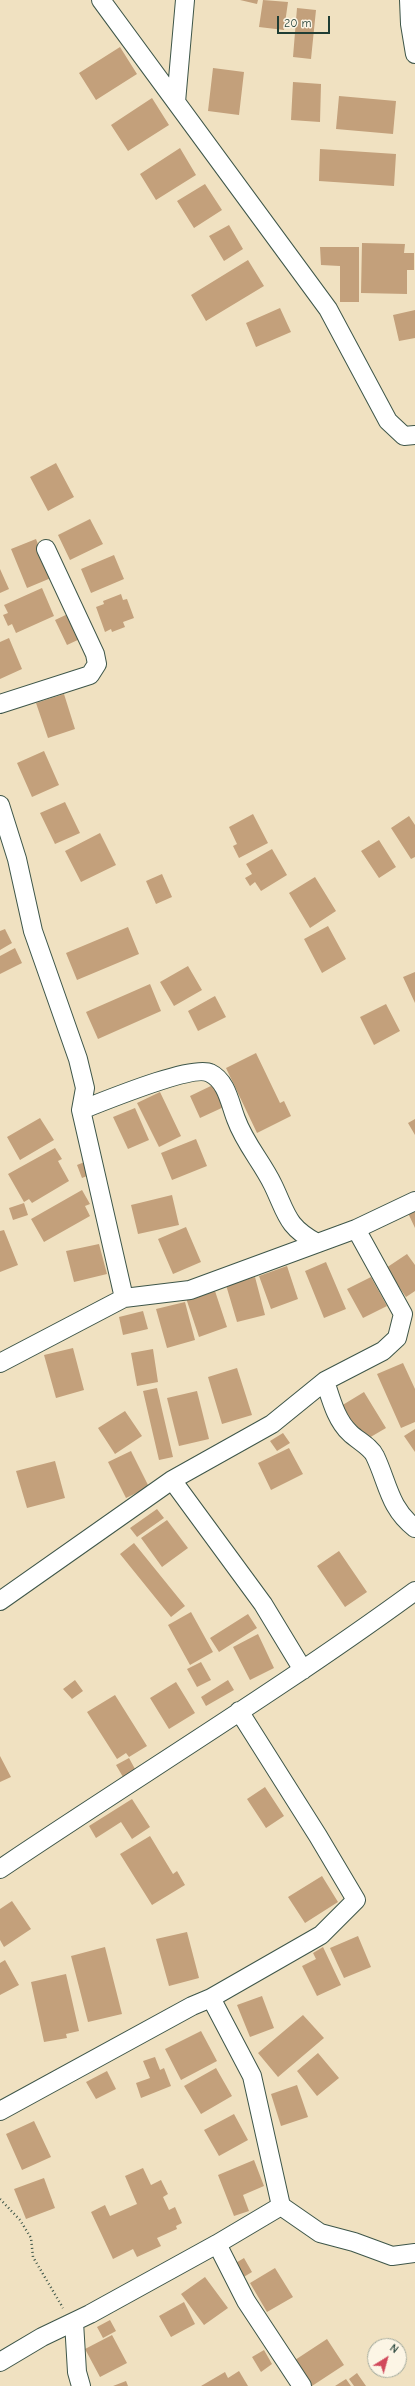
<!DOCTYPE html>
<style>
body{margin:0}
#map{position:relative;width:415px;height:2386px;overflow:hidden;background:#f0e1c1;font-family:"Comic Neue",sans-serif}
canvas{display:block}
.north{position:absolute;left:367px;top:2338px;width:40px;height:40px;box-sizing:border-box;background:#fcf5e5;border:1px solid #a4ab9e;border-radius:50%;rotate:37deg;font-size:11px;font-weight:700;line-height:16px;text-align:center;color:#1f3d34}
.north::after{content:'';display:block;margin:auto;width:14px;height:18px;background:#d1495b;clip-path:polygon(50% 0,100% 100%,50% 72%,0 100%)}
.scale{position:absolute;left:277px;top:16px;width:53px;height:18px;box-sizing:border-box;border:2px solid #1f3d34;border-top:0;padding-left:5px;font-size:12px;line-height:14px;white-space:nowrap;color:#1f3d34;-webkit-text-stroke:3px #fcf5e5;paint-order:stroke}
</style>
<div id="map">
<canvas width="415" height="2386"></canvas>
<div class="north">N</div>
<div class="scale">20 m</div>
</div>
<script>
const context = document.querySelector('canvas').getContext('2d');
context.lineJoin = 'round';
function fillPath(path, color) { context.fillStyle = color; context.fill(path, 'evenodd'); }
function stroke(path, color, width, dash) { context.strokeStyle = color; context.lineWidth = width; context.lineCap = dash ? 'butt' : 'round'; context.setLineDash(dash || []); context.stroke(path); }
fillPath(new Path2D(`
 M240 0H258L257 4Z
 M263 0 288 2 284 30 259 27Z
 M297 8 316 10 311 59 293 57Z
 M120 47 137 74 96 100 79 73Z
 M213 68 244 72 239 115 208 111Z
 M293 82 321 84 320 122 291 120Z
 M339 96 396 101 393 134 336 129Z
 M152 98 169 125 128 151 111 125Z
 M180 148 196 175 156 200 140 174Z
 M320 149 396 154 394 186 319 181Z
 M205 184 222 210 194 228 177 201Z
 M229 225 243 249 224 261 209 236Z
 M362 243 405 244 404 253H414V270H407V294L361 293Z
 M320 247H359V302H340V266L321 265Z
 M248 260 264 286 206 321 191 295Z
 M280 308 291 332 256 347 246 323Z
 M415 310V338L399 341 393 315Z
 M56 463 74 497 48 511 30 477Z
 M90 519 103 544 70 560 58 535Z
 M36 539 51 578 27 588 11 549Z
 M114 555 124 579 91 593 81 569Z
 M0 569 9 589 0 593Z
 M42 588 54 616 16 633 12 624 8 626 3 615 8 613 4 605Z
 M121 594 123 600 127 599 134 618 123 622 125 627 112 632 111 629 105 632 96 607 104 604 103 601Z
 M70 613 82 638 67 645 55 620Z
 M9 638 22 669 0 679V642Z
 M64 694 75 729 48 738 36 703Z
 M44 751 59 785 32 797 17 763Z
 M65 802 80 833 55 844 40 813Z
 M253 814 268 843 239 858 233 846 237 844 229 827Z
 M409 816 415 825V857L411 859 391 828Z
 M100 833 116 865 81 882 65 851Z
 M379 840 396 867 379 878 361 851Z
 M272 849 287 875 261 891 255 882 250 886 245 878 252 874 246 864Z
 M162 874 172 897 156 904 146 881Z
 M315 877 336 911 310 928 289 893Z
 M328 926 346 959 322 973 304 939Z
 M128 927 139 954 77 980 66 953Z
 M5 929 12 943 0 950V931Z
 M15 948 22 963 0 974V956Z
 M188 966 202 990 174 1006 160 982Z
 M415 972V1003L403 977Z
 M150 984 161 1011 98 1039 86 1012Z
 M215 996 226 1017 198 1031 188 1011Z
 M386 1004 400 1031 374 1045 360 1017Z
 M256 1053 280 1103 284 1101 291 1116 257 1133 226 1068Z
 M215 1084 226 1106 200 1118 190 1096Z
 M160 1092 181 1136 159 1147 137 1103Z
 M135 1108 149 1140 128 1149 113 1117Z
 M40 1118 54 1140 20 1160 7 1137Z
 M415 1119V1135L408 1123Z
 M196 1139 207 1166 172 1180 161 1153Z
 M55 1148 62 1159 58 1161 69 1181 32 1203 29 1199 24 1202 8 1174Z
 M87 1161 92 1174 82 1178 77 1165Z
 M82 1190 90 1204 85 1206 90 1216 44 1242 31 1219Z
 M172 1195 179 1225 138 1234 131 1205Z
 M24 1203 28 1215 13 1220 9 1208Z
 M415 1209V1228L408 1213Z
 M186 1227 201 1262 173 1274 158 1239Z
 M4 1230 18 1265 0 1272V1231Z
 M99 1244 107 1274 74 1282 66 1251Z
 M407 1254 415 1265V1291L406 1297 386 1268Z
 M326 1262 346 1309 324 1318 305 1271Z
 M287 1266 298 1299 271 1309 259 1276Z
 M255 1277 265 1315 237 1322 226 1285Z
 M371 1277 387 1306 363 1318 347 1289Z
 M214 1288 227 1327 199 1337 186 1298Z
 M185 1302 195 1340 167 1348 156 1309Z
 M143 1311 148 1329 123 1335 119 1317Z
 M73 1348 84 1390 56 1398 44 1355Z
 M153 1349 158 1382 137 1386 131 1353Z
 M403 1363 415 1389V1422L401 1428 377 1374Z
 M237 1368 252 1415 222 1424 208 1377Z
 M157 1388 173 1457 159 1460 143 1391Z
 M197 1391 209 1439 179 1446 167 1398Z
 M364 1392 386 1428 362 1442 341 1406Z
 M125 1411 142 1436 115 1454 98 1428Z
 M415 1429V1452L404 1436Z
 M283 1433 290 1443 277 1451 270 1441Z
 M289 1448 303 1474 271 1490 258 1463Z
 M131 1451 149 1487 126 1498 108 1462Z
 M55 1461 65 1498 27 1508 16 1471Z
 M157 1509 164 1518 137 1537 130 1528Z
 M167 1520 188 1548 162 1567 141 1538Z
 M134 1543 185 1606 171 1617 120 1554Z
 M339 1551 367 1592 345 1607 317 1566Z
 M191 1612 213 1652 190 1665 168 1625Z
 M248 1614 257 1628 219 1652 210 1638Z
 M258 1634 274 1668 250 1680 233 1647Z
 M201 1662 211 1680 197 1687 187 1669Z
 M75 1680 83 1691 72 1699 63 1689Z
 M228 1680 234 1690 206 1706 201 1697Z
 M176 1682 195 1713 169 1729 150 1698Z
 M115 1695 147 1746 129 1757 126 1753 117 1759 87 1712Z
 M0 1756 11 1777 0 1782Z
 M129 1758 135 1769 123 1777 116 1765Z
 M265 1787 284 1816 266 1828 247 1799Z
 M132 1799 150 1827 132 1839 121 1822 96 1838 89 1826Z
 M150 1836 173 1874 177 1871 185 1885 152 1905 120 1854Z
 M322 1876 338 1902 305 1923 288 1897Z
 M12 1901 31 1929 4 1947 0 1940V1909Z
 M187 1932 199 1978 169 1986 156 1939Z
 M358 1936 371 1967 344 1978 330 1948Z
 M105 1947 122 2014 88 2022 71 1956Z
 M323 1947 341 1985 317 1996 302 1966 316 1959 313 1953Z
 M5 1960 19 1985 0 1995V1963Z
 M66 1974 79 2031 66 2034 67 2038 44 2042 31 1982Z
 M262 1996 274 2028 250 2037 237 2005Z
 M303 2015 324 2038 278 2077 258 2053Z
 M201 2031 217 2061 181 2080 165 2049Z
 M318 2053 339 2078 317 2096 297 2071Z
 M155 2057 160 2070 164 2068 171 2086 141 2098 136 2083 150 2078 143 2061Z
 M216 2068 232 2096 201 2114 184 2086Z
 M107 2071 116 2089 96 2099 86 2082Z
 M297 2085 308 2117 281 2126 271 2094Z
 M234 2114 248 2140 219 2156 204 2130Z
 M34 2121 51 2157 22 2170 6 2134Z
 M254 2160 264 2186 243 2195 249 2211 234 2216 218 2175Z
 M143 2168 151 2185 161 2180 168 2194 163 2197 169 2210 175 2207 182 2223 176 2226 177 2229 157 2238 161 2246 137 2257 133 2249 113 2259 91 2212 105 2205 110 2216 137 2204 125 2176Z
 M44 2178 55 2208 26 2219 14 2189Z
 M244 2258 252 2272 242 2278 234 2264Z
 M275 2268 293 2297 267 2312 250 2283Z
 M205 2277 228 2308 204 2325 181 2294Z
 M184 2302 195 2324 171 2337 159 2316Z
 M110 2320 116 2331 103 2338 97 2327Z
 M112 2335 127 2363 100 2377 85 2349Z
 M327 2339 344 2365 312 2386 295 2360Z
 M264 2350 272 2364 261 2372 252 2357Z
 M239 2371 248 2386H201L225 2372 228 2378Z
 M357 2373 366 2386H354L349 2379Z
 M346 2379 351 2386H335Z
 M126 2381 128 2386H113Z`), '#c3a07b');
const minor = new Path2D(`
 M101 0 328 309 388 421 404 436 415 435
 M409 0 410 24 415 54
 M176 102 185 0
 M0 704 90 675 97 664 95 654 46 549
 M0 805 17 859 33 931 78 1059 85 1088 81 1110 124 1298
 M81 1110C102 1102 193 1064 210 1073 227 1081 230 1104 236 1119 245 1144 262 1162 273 1185 287 1214 286 1226 317 1243
 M0 1363 124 1298 190 1290 356 1229 415 1201
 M325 1381C331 1399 336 1420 350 1433 357 1440 371 1447 375 1456 388 1483 389 1508 415 1528
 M172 1480 263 1604 303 1670
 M0 1601 172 1480 272 1424 325 1381 383 1351 397 1338 403 1314 356 1229
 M0 1869C138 1776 281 1689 415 1591
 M0 2111 192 2006 211 1998 321 1935 356 1900 318 1836 239 1711
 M281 2206 320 2233 354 2242 392 2256 415 2253
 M217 2244 246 2301 302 2386
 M74 2322 77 2372 81 2386
 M0 2362 42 2337 90 2314 217 2244 281 2206 252 2076 211 1998`);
stroke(minor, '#3e5649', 20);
stroke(new Path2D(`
 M0 2199 20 2220 31 2238 33 2257 63 2308`), '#3e5649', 2.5, [1, 3]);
stroke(minor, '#fff', 18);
</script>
